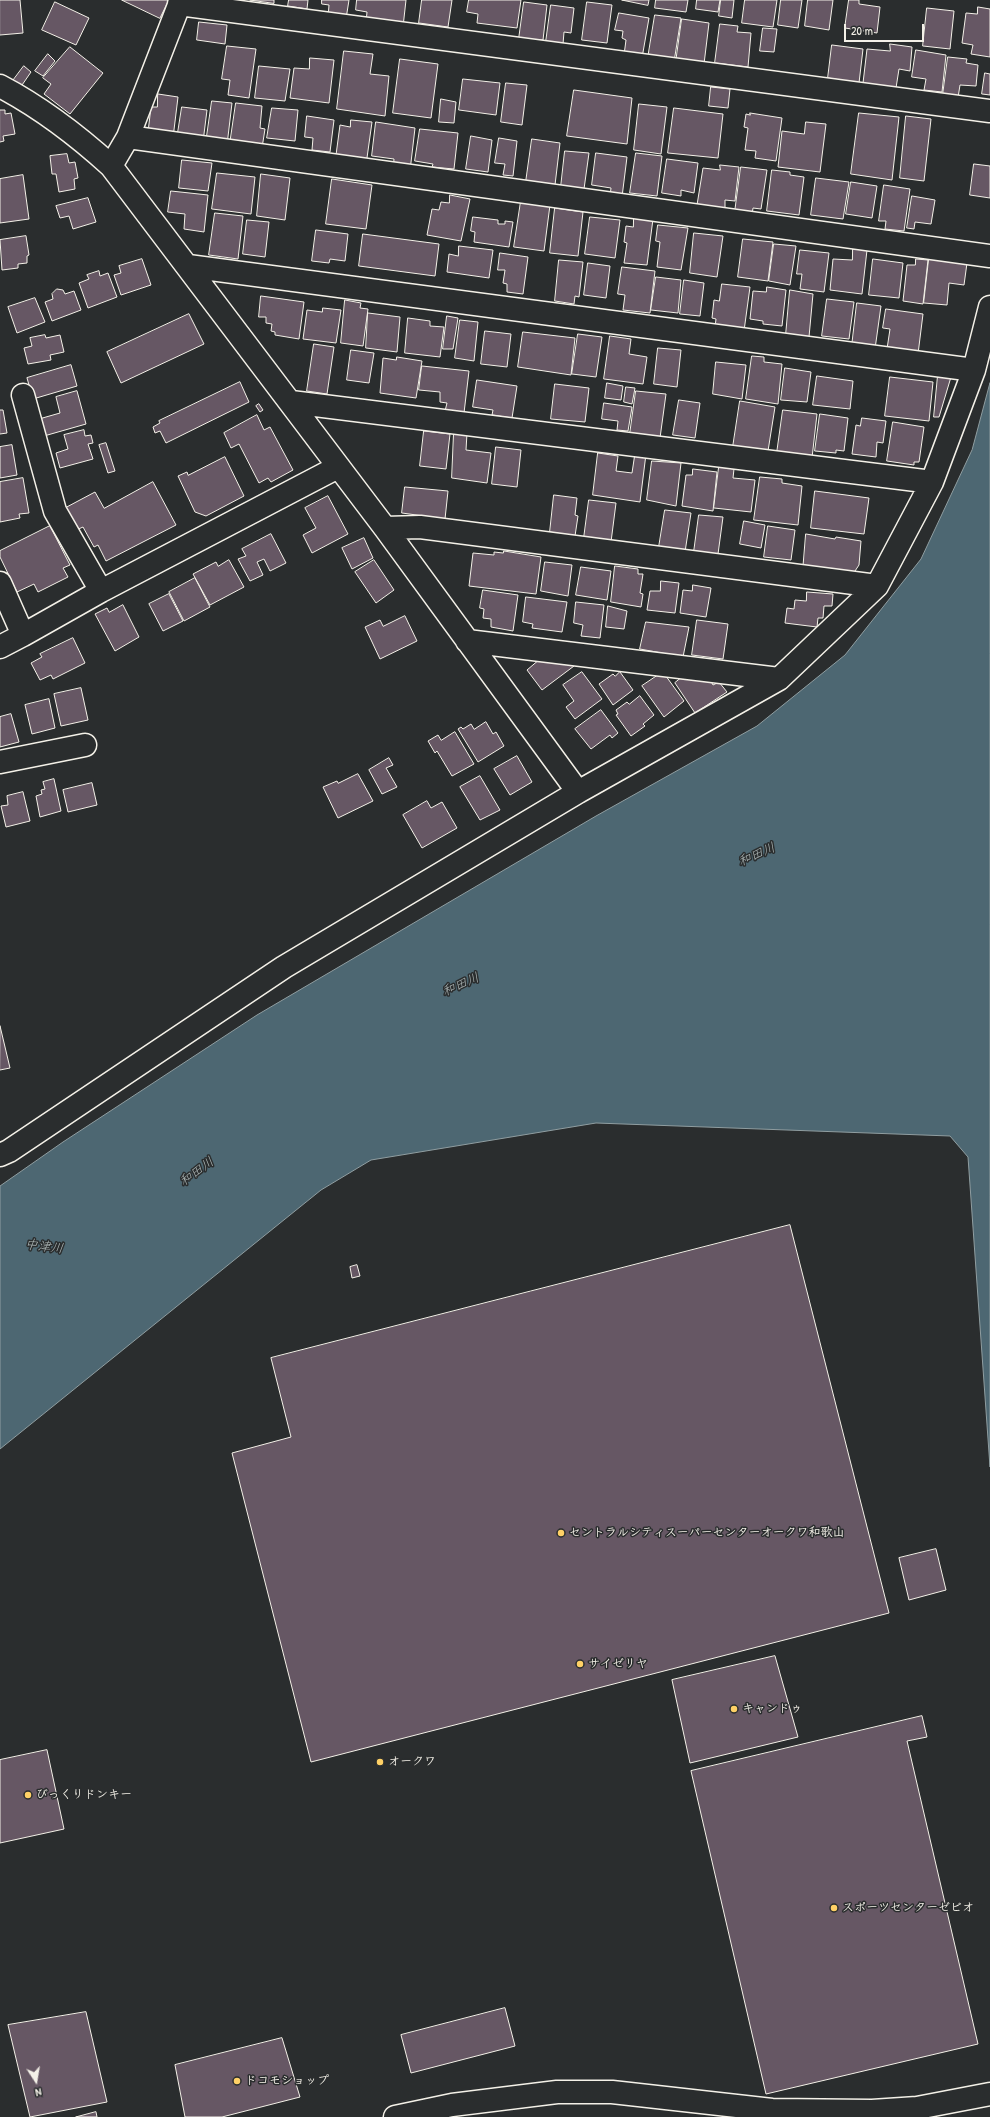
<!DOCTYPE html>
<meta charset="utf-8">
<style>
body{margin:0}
#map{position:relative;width:990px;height:2117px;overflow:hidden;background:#2a2d2e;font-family:"Patrick Hand",sans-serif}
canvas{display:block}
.north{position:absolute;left:16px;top:2061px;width:40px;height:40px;-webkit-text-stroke:3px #2a2d2e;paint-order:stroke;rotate:168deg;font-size:11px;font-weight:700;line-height:16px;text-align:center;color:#f4f1e8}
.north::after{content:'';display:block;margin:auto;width:14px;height:18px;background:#f4f1e8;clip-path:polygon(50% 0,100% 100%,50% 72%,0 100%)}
.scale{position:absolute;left:844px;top:24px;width:80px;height:18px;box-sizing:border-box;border:2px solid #f4f1e8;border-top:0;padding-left:5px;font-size:12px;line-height:14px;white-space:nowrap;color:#f4f1e8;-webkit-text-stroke:3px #2a2d2e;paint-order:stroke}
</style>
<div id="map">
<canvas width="990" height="2117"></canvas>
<div class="north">N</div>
<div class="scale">20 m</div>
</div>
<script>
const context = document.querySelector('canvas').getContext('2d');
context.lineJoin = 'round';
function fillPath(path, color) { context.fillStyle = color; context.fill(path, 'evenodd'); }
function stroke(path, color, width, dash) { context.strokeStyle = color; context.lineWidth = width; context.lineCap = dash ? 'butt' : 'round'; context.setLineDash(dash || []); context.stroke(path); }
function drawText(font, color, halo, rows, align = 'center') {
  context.font = font + ' "Patrick Hand","Klee One",sans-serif'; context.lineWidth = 3; context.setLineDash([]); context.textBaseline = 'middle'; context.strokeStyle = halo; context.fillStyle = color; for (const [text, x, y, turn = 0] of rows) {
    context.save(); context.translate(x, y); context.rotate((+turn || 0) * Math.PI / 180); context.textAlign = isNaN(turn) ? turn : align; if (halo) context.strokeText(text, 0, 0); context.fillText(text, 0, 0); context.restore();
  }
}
const water = new Path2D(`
 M990 383V1467L968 1157 950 1136 596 1123 371 1160 321 1190 0 1449V1186L63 1142 257 1015 596 816 757 726 845 655 921 559 972 450Z`);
fillPath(water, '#4d6772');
stroke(water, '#909ea1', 1);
const building = new Path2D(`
 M0 0H20L23 33 0 35Z
 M122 0H169L160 18Z
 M250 0H274V3Z
 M289 0H308L307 9 288 6Z
 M322 0H349L346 19 328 17 329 5 322 4Z
 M357 0H406L403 27 366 22 367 12 356 10Z
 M422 0H452L448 27 419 23Z
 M469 0H521L517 28 477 23 478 14 467 12Z
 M622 0H649L648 5Z
 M656 0H688L686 12 655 8Z
 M697 0H720L718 12 696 9Z
 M721 0H734L732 18 719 16Z
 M745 0H777L773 27 742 23Z
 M781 0H802L798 28 778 25Z
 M808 0H833L829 30 805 26Z
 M849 0H859V4L880 7 877 33 845 28Z
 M55 2 89 18 76 45 42 30Z
 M524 2 547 5 543 40 519 39Z
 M587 2 612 5 607 43 582 40Z
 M551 5 574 8 571 33 564 32 563 44 546 42Z
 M978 7 990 9V57L971 54 973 45 962 43 966 13 977 14Z
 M927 8 954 11 950 49 923 46Z
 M619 13 649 18 642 58 624 55 626 40 622 38 623 31 615 30Z
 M655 15 681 18 674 62 648 58Z
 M682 19 709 23 704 64 676 62Z
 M199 22 227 25 225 44 197 40Z
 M720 24 738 26 737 32 751 33 748 67 715 63Z
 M763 28 777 29 774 52 760 51Z
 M890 44 912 47 910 71 899 69 896 88 863 83 867 49 890 51Z
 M832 45 863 49 859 83 828 78Z
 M227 46 256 49 249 98 228 95 230 80 222 79Z
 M70 47 103 73 70 114 44 94 51 84 43 78Z
 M916 50 946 55 942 92 924 90 926 79 912 77Z
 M344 51 373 54 370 74 389 76 385 116 337 109Z
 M48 54 55 61 43 76 35 71Z
 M948 57 967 59 966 63 978 65 976 86 960 85 957 104 942 102Z
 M310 58 334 60 329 103 290 98 294 68 309 69Z
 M400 59 438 64 431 118 393 113Z
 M24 66 31 72 20 88 12 82Z
 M259 66 290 69 285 101 255 98Z
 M985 73 990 74V95L982 94Z
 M463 79 500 83 496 115 459 110Z
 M506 83 527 85 522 125 501 122Z
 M711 87 730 89 728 108 709 106Z
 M574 90 632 98 627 144 567 136Z
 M158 94 178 97 173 138 148 132 151 107H157Z
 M441 99 456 102 454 123 439 122Z
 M212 101 232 103 227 145 206 143Z
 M236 103 262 106 260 128 265 129 262 148 230 144Z
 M639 104 667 107 661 154 634 150Z
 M182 107 207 110 203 142 177 139Z
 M272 108 298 110 295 141 267 138Z
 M674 108 723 114 718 158 668 153Z
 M0 110H5V114L11 113 15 134 3 136 4 141 0 142Z
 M750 113 782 118 776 161 755 158 756 151 745 150 748 128 744 127 746 114 750 115Z
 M859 113 899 117 892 180 851 174Z
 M307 116 334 120 330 152 312 150 313 138 305 137Z
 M906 116 931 119 924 181 900 178Z
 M351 120 372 122 366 165 348 162 349 156 336 155 340 125 350 127Z
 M376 122 415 128 410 171 393 170 394 159 372 156Z
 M806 122 826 124 820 172 778 167 782 131 804 134Z
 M420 129 458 133 454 169 432 167 433 164 415 161Z
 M471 136 492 140 488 172 466 169Z
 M499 138 517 141 513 176 503 175 505 164 495 163Z
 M532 139 560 143 555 185 526 182Z
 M565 151 589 153 584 189 561 187Z
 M596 153 627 157 622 197 610 196 611 188 592 185Z
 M636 153 662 156 657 196 630 193Z
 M67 154 69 163 75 162 78 178 74 179 75 189 59 192 56 174H52L50 156Z
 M667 159 698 163 694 193 681 190V196L662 193Z
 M182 160 212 163 208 191 179 188Z
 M974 164 990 166V198L970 195Z
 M720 165 739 167 735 201 725 200V208L697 205 703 168 720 170Z
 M741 167 767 170 761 209 753 208 752 215 735 212Z
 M772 170 790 172V175L804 177 799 215 767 211Z
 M217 173 255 177 251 214 212 209Z
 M261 174 290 178 285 220 257 216Z
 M23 175 29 219 0 223V179Z
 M816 178 849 182 843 219 811 215Z
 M332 179 372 185 366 229 326 224Z
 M851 182 877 186 872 218 846 214Z
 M884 185 910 189 904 231 885 229 886 221H879Z
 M171 191 208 195 204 232 184 229 185 214 168 212Z
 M450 195 470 199 461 241 427 235 432 209 439 210 441 202 449 203Z
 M912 196 935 200 931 224 915 222 914 229 907 228Z
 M88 198 96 222 73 229 69 216 60 218 56 206Z
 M521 201 550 205 544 251 514 247Z
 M555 208 583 212 578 256 550 253Z
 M215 213 243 216 238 259 209 255Z
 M634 216 653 219 647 265 624 263 627 243 624 242 626 226 633 227Z
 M473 217 498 220V224H505V221L513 222 509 247 474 242 475 232 471 231Z
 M590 217 620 220 615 258 585 254Z
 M247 220 269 222 265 257 243 254Z
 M658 225 688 228 681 270 657 267 660 242 656 241Z
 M316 230 348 234 345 261 330 259 329 263 312 261Z
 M694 233 723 236 717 277 690 273Z
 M363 234 439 244 435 276 359 266Z
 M26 236 29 255 27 256V263L18 264V268L2 270 0 240Z
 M743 239 773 242 768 281 738 277Z
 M774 244 796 246 790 285 769 281Z
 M459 246 493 250 489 278 447 272 449 254 458 256Z
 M853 249 867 250 862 294 830 290 833 259 852 260Z
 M800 250 829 253 824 292 800 289 802 274H797Z
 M500 253 528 257 523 294 507 292V284L503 283 505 270H498Z
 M142 259 151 285 121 295 114 275 121 273 119 266Z
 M873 259 903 263 899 298 869 295Z
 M916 259 928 260 923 304 903 301 907 265H915Z
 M929 259 967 263 964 285 949 283 947 305 924 303Z
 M559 260 583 262 579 297 575 296 574 304 555 301Z
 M588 263 610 266 606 298 584 295Z
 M622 267 655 271 650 313 623 310 625 295 618 294Z
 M99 271 100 276 108 273 117 297 88 308 79 283 89 279 87 275Z
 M656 277 681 280 678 313 651 310Z
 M684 280 704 283 700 316 680 314Z
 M722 284 750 287 744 331 715 327 716 319 712 318 714 300 719 301Z
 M767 287 786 290 782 326 763 324V321L750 319 753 291 766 292Z
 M57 289 63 290 65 294 74 291 81 310 52 321 45 302 53 299 52 294Z
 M790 290 813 294 809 337 786 335Z
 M261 296 304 302 299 339 275 335V332L271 331 272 324 266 323V317H259Z
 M35 298 45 322 17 333 8 307Z
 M827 299 854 302 849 339 822 336Z
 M345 300 361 303 360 308 368 309 363 346 341 343Z
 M857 303 881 306 875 349 852 346Z
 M323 308 341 310 336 343 303 339 307 310 322 312Z
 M886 309 923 314 918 354 887 349 890 329 883 328Z
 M368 313 400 317 397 352 366 348Z
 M189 314 204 344 121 383 107 352Z
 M447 316 458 318 453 349H443Z
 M408 318 430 321V326L444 327 440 357 405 353Z
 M460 320 478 322 474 361 455 358Z
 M485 331 511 334 507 367 481 364Z
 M523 332 575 338 571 375 518 367Z
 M578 334 602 337 596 377 572 374Z
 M45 335 46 338 60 335 64 352 50 355 51 360 28 364 24 348 32 346 30 338Z
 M610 336 631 339 629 354 647 357 643 384 604 379Z
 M314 344 334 347 327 394 307 391Z
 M658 348 681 350 677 387 654 384Z
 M351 350 374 353 369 383 347 380Z
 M752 356 764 357V362L782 364 778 404 746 399Z
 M397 357 422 361 416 398 380 393 383 358 396 360Z
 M716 362 746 365 742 399 713 394Z
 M71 365 77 386 33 399 27 378Z
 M422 366 469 371 464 413 445 411 447 403 440 402V392L419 390Z
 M785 368 811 372 807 402 781 400Z
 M938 375 951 377 939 417H934Z
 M817 376 853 381 850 409 813 405Z
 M890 377 933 382 929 421 885 416Z
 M477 380 517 386 512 418 492 415 493 410 473 407Z
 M240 382 249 402 166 443 160 431 155 433 153 427 160 423 159 421Z
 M607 383 623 386 621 400 605 398Z
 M555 384 589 388 585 422 551 419Z
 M626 387 635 388 632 404 624 402Z
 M77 391 86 424 44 436 39 419 60 413 56 397Z
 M636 391 666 394 660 438 630 434Z
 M679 400 700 403 695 438 673 435Z
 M740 401 775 407 768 451 733 447Z
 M604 403 632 407 628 431 617 430 618 421 602 419Z
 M259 404 263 410 260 412 256 406Z
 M0 410H3L7 433 0 434Z
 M783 410 817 414 812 458 777 453Z
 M820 414 848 418 844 451 836 450V453L815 451Z
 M257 415 264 430 270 427 293 470 271 482 268 478 259 483 239 444 231 448 224 433Z
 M862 418 886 421 883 443 877 442 876 457 852 454 856 425 860 426Z
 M893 422 924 427 919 462H914V465L887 461Z
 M84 430 85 436 91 435 93 443 88 444 93 459 60 468 56 453 68 449 64 435Z
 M424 431 450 434 446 469 420 466Z
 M454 432 467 433 466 450 491 453 487 483 452 478Z
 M106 443 115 471 108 473 99 445Z
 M12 445 17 475 0 478V447Z
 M496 447 521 450 517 487 492 484Z
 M598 453 618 456 616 471 632 473 635 453 646 454 640 502 593 495Z
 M225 457 244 496 206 516 195 512 178 476 187 472 188 475Z
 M652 461 681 463 676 506 647 500Z
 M719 467 734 469 733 478 755 480 751 512 714 508Z
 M693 469 717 472 713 511 682 506 686 475H692Z
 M760 477 782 479V483L802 486 798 525 754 520Z
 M23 478 29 513 19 514 20 518 0 522V482Z
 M153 482 176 525 106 561 98 545 94 547 83 527 74 531 63 509 95 492 104 508Z
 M405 487 448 491 445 519 402 513Z
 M815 491 869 498 864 534 811 528Z
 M554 495 577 498 575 515 578 516 575 536 550 532Z
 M328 496 348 534 312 553 303 535 316 528 305 508Z
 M589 500 616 503 611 542 584 538Z
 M665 510 691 513 685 552 659 547Z
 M699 515 723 517 718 554 694 552Z
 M744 521 765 525 761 548 740 544Z
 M50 526 70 565 63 568 68 577 38 592 34 584 17 592 0 557V551Z
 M768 526 795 530 791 560 764 557Z
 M271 534 286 563 270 571 264 559 257 562 263 575 250 581 238 559 246 556 242 549Z
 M806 534 835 539 836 537 861 541 859 565 853 574 803 571Z
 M364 538 373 558 352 569 342 548Z
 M504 551 541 557 536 594 469 586 473 553 494 555V552L503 553Z
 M229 560 244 587 210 605 193 574 216 562 218 566Z
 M374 560 394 590 376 603 355 572Z
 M545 562 572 565 568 596 541 591Z
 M615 566 638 569V574H643L640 593 643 594 641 607 611 602Z
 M581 567 611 571 607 600 576 595Z
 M195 578 210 607 184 621 169 592Z
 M661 581 679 583 675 613 647 610 650 591H660Z
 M693 585 711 588 706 617 680 613 683 590 692 591Z
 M483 590 518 595 513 631 491 627V619L483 618 484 609 480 608Z
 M807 592 833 594 832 606H824L823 618H818L817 627 785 623 787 608 794 609 795 600 806 601Z
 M169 594 183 621 163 631 149 604Z
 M526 597 567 602 562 632 532 628 533 624 523 622Z
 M576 602 604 605 600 638 581 636 583 625 574 623Z
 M123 605 139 637 115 651 95 614 107 608 109 612Z
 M608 606 627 611 624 629 606 627Z
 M405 616 417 641 380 659 365 627 380 620 383 626Z
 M697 620 728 624 723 659 692 655Z
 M646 622 689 627 683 657 640 649Z
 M73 638 85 663 53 679 51 675 40 680 31 663 42 657 40 654Z
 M565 657 574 666 542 690 527 670 540 659Z
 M582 672 602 699 575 719 566 707 574 701 563 685Z
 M620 672 633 690 613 705 599 684 613 674 615 676Z
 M663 672 684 701 664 717 642 686Z
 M681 678 710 679 713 685 719 682 727 692 695 713 675 683Z
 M81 688 88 720 61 726 54 694Z
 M640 696 654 715 643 724 645 726 631 736 616 715 618 714 616 710 627 702 629 704Z
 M49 699 55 728 32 734 25 705Z
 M601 710 618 733 612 738 610 735 591 749 575 729Z
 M11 714 19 742 0 747V717Z
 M486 722 493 734 496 732 504 746 478 762 458 729 461 727 463 729 471 724 474 729Z
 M455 732 474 764 452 776 437 751 435 753 428 741 438 735 441 740Z
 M517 756 532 782 510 795 494 769Z
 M389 758 393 765 386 768 397 787 382 794 369 770Z
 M358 774 373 801 338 818 323 787 337 781 338 783Z
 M480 776 500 810 480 820 460 787Z
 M54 779 61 811 40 817 36 796 42 794 41 790 45 789 43 782Z
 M92 783 97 805 68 812 63 790Z
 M23 792 30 821 6 827 1 806 8 805 7 796Z
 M427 801 431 808 442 802 457 828 422 848 403 815Z
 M0 1026 10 1068 0 1070Z
 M790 1225 889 1613 311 1762 232 1453 291 1437 271 1358Z
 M357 1265 360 1276 352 1278 350 1267Z
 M936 1549 946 1590 909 1600 899 1558Z
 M775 1656 798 1737 690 1763 672 1680Z
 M922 1716 927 1737 907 1741 978 2044 766 2094 691 1771Z
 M47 1750 64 1829 0 1843V1760Z
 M505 2008 515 2046 411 2073 401 2035Z
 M86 2012 107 2102 30 2117 8 2025Z
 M282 2038 300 2097 222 2117H185L175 2065Z
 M96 2112 97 2117H76Z`);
fillPath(building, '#665764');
stroke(building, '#f4f1e8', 1);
const street = new Path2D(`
 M179 4 990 111
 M0 86C40 107 78 136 111 166L385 528 578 792
 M128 137 990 256
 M111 166 128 137 181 0
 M188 266 974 370
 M23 395 55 511 101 591 23 635
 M291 402 932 482
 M385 528 420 527 877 586
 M0 583 23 635 0 647
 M101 591 338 467
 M467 641 779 679
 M0 762 85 745
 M0 1155 9 1151 284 967 578 792 779 679 877 586 932 482 974 370 990 307
 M395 2117 452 2105 557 2092H612L772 2110 872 2111 917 2108 990 2094`);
stroke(street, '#f4f1e8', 25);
stroke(street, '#2a2d2e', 22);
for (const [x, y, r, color] of [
 [561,1533,4,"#ffd166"],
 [580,1664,4,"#ffd166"],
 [734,1709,4,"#ffd166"],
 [380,1762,4,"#ffd166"],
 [28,1795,4,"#ffd166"],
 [834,1908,4,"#ffd166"],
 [237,2081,4,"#ffd166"]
]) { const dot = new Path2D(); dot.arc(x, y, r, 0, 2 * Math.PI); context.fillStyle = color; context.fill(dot); stroke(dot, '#2a2d2e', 1.5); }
drawText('bold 12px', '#f4f1e8', '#2a2d2e', [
 ["セントラルシティスーパーセンターオークワ和歌山",569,1533],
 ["サイゼリヤ",588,1664],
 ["キャンドゥ",742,1709],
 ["オークワ",388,1762],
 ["びっくりドンキー",36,1795],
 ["スポーツセンターゼビオ",842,1908],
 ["ドコモショップ",245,2081]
], 'left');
drawText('italic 13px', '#b1bab9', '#2a2d2e', [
 ["和田川",757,855,-24],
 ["和田川",461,985,-24],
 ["和田川",197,1172,-36],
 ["中津川",44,1247,7]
]);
</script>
